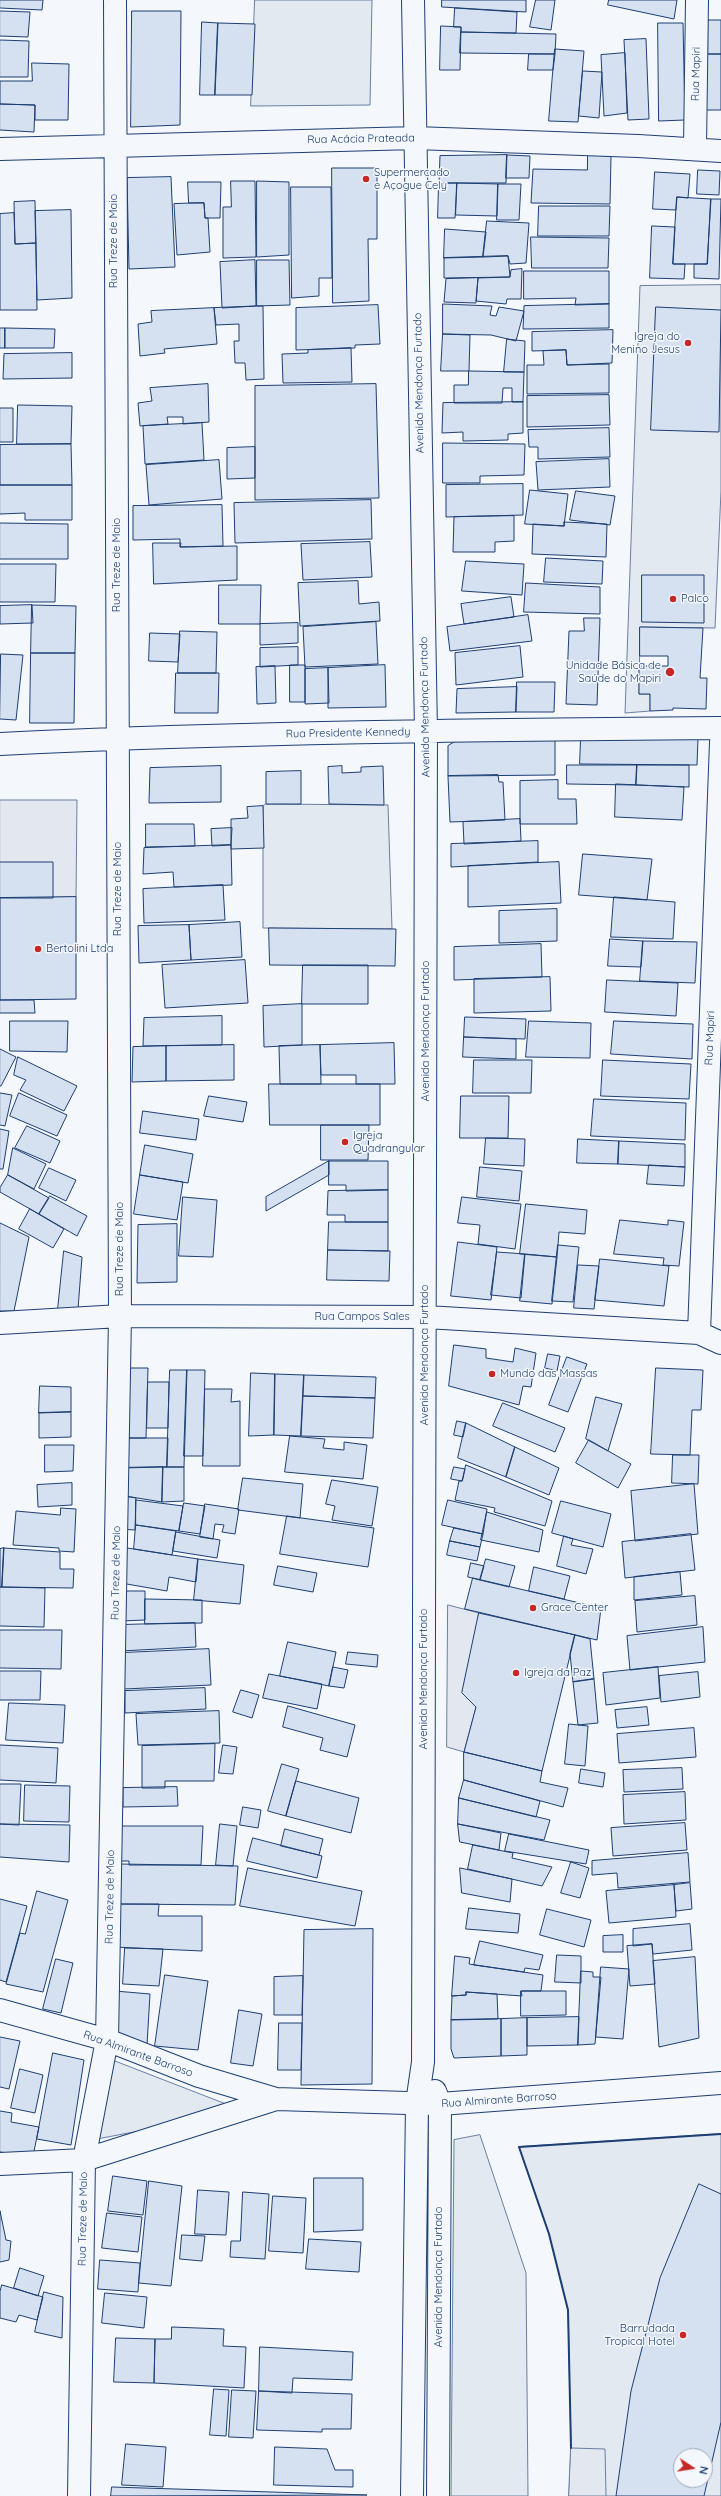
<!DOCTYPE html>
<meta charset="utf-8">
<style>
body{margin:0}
#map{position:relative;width:721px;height:2496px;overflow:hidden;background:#f4f7fb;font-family:Quicksand,sans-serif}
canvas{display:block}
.north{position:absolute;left:673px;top:2448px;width:40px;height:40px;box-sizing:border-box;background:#f4f7fb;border:1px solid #9eadc5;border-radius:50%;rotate:102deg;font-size:11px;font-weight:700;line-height:16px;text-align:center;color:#1d3f73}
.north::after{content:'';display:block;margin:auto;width:14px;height:18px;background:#c62828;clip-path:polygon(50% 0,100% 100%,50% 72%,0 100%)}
</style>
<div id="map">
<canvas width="721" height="2496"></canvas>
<div class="north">N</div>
</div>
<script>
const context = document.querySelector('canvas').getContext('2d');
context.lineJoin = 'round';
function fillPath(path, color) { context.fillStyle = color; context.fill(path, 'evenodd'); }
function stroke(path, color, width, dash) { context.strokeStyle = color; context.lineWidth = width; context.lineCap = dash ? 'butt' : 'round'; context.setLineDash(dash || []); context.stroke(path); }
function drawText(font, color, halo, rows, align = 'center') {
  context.font = font + ' Quicksand,sans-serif'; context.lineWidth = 3; context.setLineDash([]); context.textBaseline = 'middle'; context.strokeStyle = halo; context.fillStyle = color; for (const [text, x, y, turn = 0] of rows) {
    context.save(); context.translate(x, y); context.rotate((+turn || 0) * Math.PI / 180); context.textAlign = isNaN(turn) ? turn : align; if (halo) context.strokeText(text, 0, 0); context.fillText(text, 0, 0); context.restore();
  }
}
const green = new Path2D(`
 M255 0H372L370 105 251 106Z
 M721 285V491L715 628 640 627 639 694H650V711L625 713 640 286Z
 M266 804 388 805 392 929 263 928V806Z
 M102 2056 244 2111 97 2139Z
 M721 2134V2496H569L571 2448 568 2310 549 2234 519 2147ZM681 2456H705V2480H681Z
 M480 2135 526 2273 528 2496H451L454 2140Z`);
fillPath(green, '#e3e9f0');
stroke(green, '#687fa3', 1);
const parking = new Path2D(`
 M0 800H77L76 897 0 898Z
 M448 1605 479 1613 476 1707 464 1752 447 1747Z
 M571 2448 605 2449 606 2496H569Z`);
fillPath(parking, '#e3e8f0');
stroke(parking, '#687fa3', 1);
const building = new Path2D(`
 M0 0H43L42 10 0 8Z
 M442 0H526V12L442 7Z
 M536 0H555L551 30 530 27Z
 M609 0H677L674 19 608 5Z
 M455 8 517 12 516 33 461 32V27H454Z
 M0 11 30 12 28 37 0 36Z
 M132 11H181L180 125 131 127Z
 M708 20H721V54H708Z
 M202 22 218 23 215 95H200Z
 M218 23 255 24 252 95H215Z
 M658 23H683L685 120 659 121Z
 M441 26 461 27 460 70H440Z
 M461 32 556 34 555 54 460 53Z
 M646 39 649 119 628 120 624 40Z
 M0 40 29 41 28 77H0Z
 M555 49 584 51 578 122 549 121Z
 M625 53 627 113 604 116 601 55Z
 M529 54H555L553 70H528Z
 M708 54H721V110H705L704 55Z
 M32 63 69 64 68 120H35V105L0 104V81H32Z
 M583 71 602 72 599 118 579 116Z
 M0 104 35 105 34 132 0 130Z
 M507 155 506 183H439L440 156Z
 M507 155 530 156 529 178H506Z
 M588 155 611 156 610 204 531 203 533 169 587 170Z
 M332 168H377V239H368L369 301 333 303Z
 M698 170 720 171 719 195 697 194Z
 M655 172 690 174 688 198 677 197 676 210 653 209Z
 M171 177 175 267 129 269 127 178Z
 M231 181H255L256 257 223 258V207H231Z
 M257 181 289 182V255L257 257Z
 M188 182H221L220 218H205L204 203H189Z
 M439 183H457L455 218H438Z
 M457 183 498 184 497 216 456 215Z
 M498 184H521L519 220H497Z
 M291 187H331L332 278H319V296L292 298Z
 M677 197 711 199 707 264H673Z
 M711 199H721L719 279 694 278V264H707Z
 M35 201 36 243 15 244 14 202Z
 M204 203 205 218H208L210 252 177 255 174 204Z
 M539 206H610L609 236H538Z
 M71 210 72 298 37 300 35 211Z
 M14 213 15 244 36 243 37 310H0V214Z
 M487 221 529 223 526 263 510 264 508 256 483 257Z
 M652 226 675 227 673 264H685L684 279 650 278Z
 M445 229 486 232 483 257 444 258Z
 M531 237 609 238 608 268H532Z
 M508 256 510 277 444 278V258Z
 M255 260 256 306 222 308 220 262Z
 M257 260H289L290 305 257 306Z
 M522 269 521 299H507L506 304 476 301 478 278 510 277 511 270Z
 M524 271H609V304L575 305 576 298 524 299Z
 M478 278 476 303 444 302 446 279Z
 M443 304 492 306 490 315 496 316 499 307 524 311 516 341 491 335 443 334Z
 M609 304V328L523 329 524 306Z
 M378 305 380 344 355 345V348L296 350V308Z
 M256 306H263L264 379 246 380 245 363H235L234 341H239V324L216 325 214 308Z
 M656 307 721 310 719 432 651 430Z
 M214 308 217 344 164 349 165 353 140 356 138 324 152 322 151 311Z
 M0 328H5V348H0Z
 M5 328 55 329 54 348H5Z
 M613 330 612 363 567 365 566 350 532 351V332Z
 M443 334 470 335 469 371H441Z
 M507 339 525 341 524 372H504Z
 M351 348 352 382 283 383 282 354 308 353V350Z
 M566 350 567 365 609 364V393L527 394V365H544L543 351Z
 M72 353V378L3 379 4 354Z
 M469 371 524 372 523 402H512V388H503L502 403H454V385H468Z
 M208 384 209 422 183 424V417H167L168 424 140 426 138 403 152 401 150 388Z
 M376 384 379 498 255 500V386Z
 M609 395 610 425 527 427V396Z
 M523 402V433L508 434V440L463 441V432L442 433 443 403Z
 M18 405 72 406 71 444H17Z
 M0 408H13V442H0Z
 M202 423 204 460 145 464 143 426Z
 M609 428 610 457 538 459V447H529L528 430Z
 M443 443 525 444 524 475 480 476V483H443Z
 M71 444 72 485H0V445Z
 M255 447V478L227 479V448Z
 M609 459 610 487 538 490 536 462Z
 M219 460 222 499 149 505 146 465Z
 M523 484V515L446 517V485Z
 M0 485H72V520H25V513L0 514Z
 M530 490 568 494 564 526 525 524Z
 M576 491 615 496 610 525 570 520Z
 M371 500 372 539 235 543 234 503Z
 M222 505 223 546 180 547V539L133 540V506Z
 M514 516V541L495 542V552H453L454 517Z
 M564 522 607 524 606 557 532 554 533 524 564 526Z
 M0 523 68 524V559H0Z
 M370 542 372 577 303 580 301 544Z
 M153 543H181L180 547 237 546V580L154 584Z
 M546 558 603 561 602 584 544 582Z
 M466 561 524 564 522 595 462 591Z
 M0 564H56L55 602H0Z
 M642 575H704V623L642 622Z
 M358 581 359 604 379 602 380 621 300 626 298 583Z
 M526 583 600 587V614L524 612Z
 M219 585H261L260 624H219Z
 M511 597 514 617 464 624 461 604Z
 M32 605 33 623 0 624V606Z
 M32 605 76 606 75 653H31Z
 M528 615 532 641 450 651 447 627Z
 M584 618H600L597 705 566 704 569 631H584Z
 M376 622 378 664 305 667 303 627Z
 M298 623V643L260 645V624Z
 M640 627 703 628 700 678H707L706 709 673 708V710L650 711V694H639V666H668V656H640Z
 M180 631 217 632 216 673H178Z
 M150 633 180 634 178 662 149 661Z
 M520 646 523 677 456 685 455 653Z
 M298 647V665L260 667V648Z
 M31 653H75L74 723H30Z
 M1 654 23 655 16 720 0 719Z
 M290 665H305V702H290Z
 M385 665 386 707 328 708V668Z
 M275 666 276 703 257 704 256 667Z
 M328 668 329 703 305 704V669Z
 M176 673H219L218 713H175Z
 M517 682H555L554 712H516Z
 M517 687 516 712 456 713 457 689Z
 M461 738H555V775L448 776V746Z
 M581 738H698L697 765 580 764Z
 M567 765H637L636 785 567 784Z
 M637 765H689V787L636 785Z
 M221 766V802L149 803 150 768Z
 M342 766V773L361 772V767L383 766 384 805 329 804 328 767Z
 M301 771V804H266V772Z
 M498 775 499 782H503L505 820 450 822 448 776Z
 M558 780V799H576L577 824H520V781Z
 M616 784 684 787 682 820 615 817Z
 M263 806 264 848 231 849V819L248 818 247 807Z
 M520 819 521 841 464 844 463 822Z
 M146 824H194L195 846 146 847Z
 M232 828 231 845 212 846 211 829Z
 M538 841V862L451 867V844Z
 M231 845 232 885 174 887 173 872 143 874 144 848Z
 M583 854 652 859 647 900 579 895Z
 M0 862H53V898H0Z
 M559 862 561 903 468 907V866Z
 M223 885 225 920 144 923 143 889Z
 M76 897V999L0 1000V898Z
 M614 897 675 902 673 939 611 937Z
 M557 909V941L499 943V911Z
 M240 922 242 957 191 960 189 925Z
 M189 925 191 960 139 963 138 926Z
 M269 928 396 929 395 966 270 965Z
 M610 939 643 941 641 967 608 966Z
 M643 941 697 942 695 983 640 981Z
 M541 944 542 977 454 980V947Z
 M245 960 248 1003 165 1008 162 965Z
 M303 965H368V1004H302Z
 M550 977 551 1011 474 1013V979Z
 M607 980 678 983 676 1016 605 1012Z
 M0 1000H34L35 1013H0Z
 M302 1004V1045L264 1047 263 1006Z
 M222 1016V1045L143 1046 144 1018Z
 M465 1017 526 1019 525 1039 464 1037Z
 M10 1021H68L67 1052 10 1051Z
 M529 1021 591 1023 590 1058 526 1057Z
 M614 1021 693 1024 692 1059 611 1054Z
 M464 1037 516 1039V1059L463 1057Z
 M394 1043 395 1084H356V1075H321L320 1045Z
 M234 1045V1080L166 1081V1046Z
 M320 1045 321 1084H280L279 1046Z
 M166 1046V1081L132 1082 133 1047Z
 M0 1049 16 1057 1 1086H0Z
 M18 1057 77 1086 64 1111 20 1090 26 1080 14 1075Z
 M474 1060H532L531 1093H473Z
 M603 1060 691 1064 689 1099 601 1096Z
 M269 1084H380V1125H270Z
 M0 1093 12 1095 5 1126 0 1125Z
 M19 1093 67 1115 57 1136 10 1116Z
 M209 1096 247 1102 243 1122 204 1116Z
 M461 1096H509L508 1138H460Z
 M594 1099 686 1103 685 1140 591 1136Z
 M143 1111 199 1119 196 1140 140 1133Z
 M321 1125H369L368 1160H321Z
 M27 1126 60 1141 50 1163 15 1148Z
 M0 1129 9 1131 3 1169H0Z
 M486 1138 525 1139 524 1166 484 1164Z
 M578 1139 619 1141 618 1164 577 1163Z
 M619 1141 685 1144V1167L618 1164Z
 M145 1145 193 1154 188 1183 140 1175Z
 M13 1148 46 1164 34 1189 8 1175Z
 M329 1161H388V1190L346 1191V1185H329Z
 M329 1161V1175L266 1211V1197Z
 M649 1165 685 1167 684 1186 647 1184Z
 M480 1167 522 1171 519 1201 477 1197Z
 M49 1168 76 1180 66 1201 39 1188Z
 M8 1175 49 1198 39 1214 0 1192V1188Z
 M140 1175 183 1182 177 1220 134 1214Z
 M388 1190V1222H345V1215H327L328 1191Z
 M50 1196 87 1216 77 1236 39 1214Z
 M183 1197 217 1200 213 1257 179 1256Z
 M462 1197 521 1204 515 1249 478 1244 480 1225 458 1223Z
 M526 1204 587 1210 585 1234 559 1232 557 1257 520 1254Z
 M30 1209 64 1229 53 1248 19 1229Z
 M620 1220 668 1225V1220L684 1222 679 1266 663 1265 664 1258 614 1254Z
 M329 1222H388V1251L328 1250Z
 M0 1223 29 1237 14 1311H0Z
 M177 1224V1282L137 1283 138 1225Z
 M458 1242 497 1247 491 1300 451 1296Z
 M558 1245 579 1247 573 1302 552 1301Z
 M328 1250 390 1251 389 1281 327 1280Z
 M64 1251 82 1257 78 1309H58Z
 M497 1252 525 1254 521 1298 491 1295Z
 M525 1254 557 1257 552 1304 520 1301Z
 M600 1259 669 1266 664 1306 595 1300Z
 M578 1265 599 1266 594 1309 574 1308Z
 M454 1345 486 1349V1358L513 1362 515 1348 536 1353 531 1387 523 1386 519 1405 449 1386Z
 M548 1354 560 1356 557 1371 545 1368Z
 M567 1357 587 1364 568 1412 549 1405Z
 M125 1368H148L146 1438H121Z
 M656 1368 703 1370 701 1410H692L690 1455 651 1454Z
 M170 1370H187L184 1467H167Z
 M187 1370H205L203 1456H184Z
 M251 1373 275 1374 274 1435 249 1436Z
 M275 1374 304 1375 301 1436 274 1435Z
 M304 1375 376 1377 375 1398 303 1396Z
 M148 1382H169L168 1428H147Z
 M40 1386 71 1387V1412L39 1413Z
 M205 1389H232L231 1402 240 1401V1466H203Z
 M303 1396 375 1398 373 1438 301 1436Z
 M596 1397 622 1404 608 1451 586 1439Z
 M503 1403 565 1428 555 1452 493 1426Z
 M71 1412V1437L39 1438V1413Z
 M457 1421 466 1423 463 1437 454 1435Z
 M466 1423 515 1447 506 1477 458 1458Z
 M290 1436 325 1439 323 1448 344 1450V1442L367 1445 363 1479 285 1472Z
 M121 1438H168L167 1467 120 1468Z
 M589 1440 631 1464 618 1488 576 1463Z
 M45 1445H74L73 1471 45 1472Z
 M515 1447 559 1468 549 1495 506 1477Z
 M673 1455H699L698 1484 672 1483Z
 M466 1465 552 1501 545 1526 494 1512 495 1508 455 1500 459 1481H462Z
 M163 1467H184V1501L162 1502Z
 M163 1467 162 1502 119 1495 120 1468Z
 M454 1467 465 1469 462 1481 451 1479Z
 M243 1478 303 1484 300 1518 238 1510Z
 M332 1480 378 1487 372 1526 332 1520 335 1506 326 1504Z
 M72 1483V1505L38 1507 37 1485Z
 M694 1484 698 1534 635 1541 631 1491Z
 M119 1495 136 1498 135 1530 119 1529Z
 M136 1500 183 1506 179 1531 136 1525Z
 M448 1500 487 1509 483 1534 442 1525Z
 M561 1501 611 1514 603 1547 552 1533Z
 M184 1503 205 1506 200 1534 179 1531Z
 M205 1504 239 1509 235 1534 222 1532 224 1525 215 1524 213 1539 200 1537Z
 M61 1508 76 1509 74 1552 59 1551V1548L13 1545 16 1511 60 1515Z
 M487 1512 543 1530 539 1552 481 1540Z
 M287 1516 374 1528 368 1567 280 1554Z
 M136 1525 176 1531 172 1555 134 1549Z
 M454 1528 483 1534 480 1547 450 1541Z
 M176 1532 220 1540 217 1558 173 1551Z
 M691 1534 695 1570 625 1578 622 1542Z
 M564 1536 573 1539 571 1545 593 1549 586 1574 557 1566Z
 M450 1541 480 1547 477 1561 447 1555Z
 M121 1547 198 1559 196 1582 169 1577 167 1591 121 1583Z
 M4 1548 60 1552V1569H74L73 1588 2 1587Z
 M4 1548 2 1587H0V1549Z
 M198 1559 244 1565 240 1604 194 1600Z
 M486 1559 515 1566 509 1587 480 1580Z
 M471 1563 484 1566 480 1580 468 1577Z
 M278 1566 317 1573 313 1592 274 1585Z
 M534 1567 570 1576 564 1599 529 1591Z
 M680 1572 682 1595 634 1600V1577Z
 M473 1578 601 1608 597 1640 465 1609Z
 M0 1587 45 1588 44 1627 0 1626Z
 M120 1591H145V1620L121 1621Z
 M695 1596 697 1625 637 1632 635 1601Z
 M145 1599 202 1600V1623L145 1624Z
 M479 1613 575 1635 542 1771 464 1752 476 1707 462 1693Z
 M195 1623 196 1647 121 1651 119 1625Z
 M703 1627 705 1662 630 1670 627 1636Z
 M0 1630H62L61 1669 0 1668Z
 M575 1635 590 1639 594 1679 573 1682 570 1654Z
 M288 1642 336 1652 329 1686 280 1676Z
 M209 1649 211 1685 124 1689 122 1653Z
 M348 1652 378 1655 377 1667 346 1664Z
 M333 1667 348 1670 344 1688 329 1686Z
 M658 1667 660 1698 606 1705 603 1673Z
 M0 1671H41L40 1700H0Z
 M698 1672 700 1697 661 1702 659 1676Z
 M269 1674 322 1684 317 1709 263 1698Z
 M594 1679 598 1723 578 1725 573 1682Z
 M205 1688 206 1709 125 1713V1691Z
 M241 1690 259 1695 252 1718 233 1712Z
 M9 1703 65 1705 63 1743 6 1740Z
 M288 1706 355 1725 347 1757 320 1750 323 1738 283 1727Z
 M647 1707 649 1725 617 1728 615 1710Z
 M219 1711 220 1743 138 1745 136 1714Z
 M569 1724 588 1726 585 1766 565 1764Z
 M694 1728 696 1757 619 1763 617 1734Z
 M215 1744 214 1781H165V1788H142V1746Z
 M0 1745 58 1748 56 1783 0 1780Z
 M223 1745 237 1747 233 1774 219 1773Z
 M464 1752 542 1771 540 1782 568 1788 563 1807 464 1780Z
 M282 1764 299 1769 286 1816 268 1811Z
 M682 1768 683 1789 624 1792 623 1770Z
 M581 1769 605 1773 603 1787 579 1783Z
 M464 1780 540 1801 536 1817 459 1798Z
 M296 1781 359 1798 351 1833 286 1816Z
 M0 1784H21L19 1825 0 1824Z
 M25 1785 70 1786 69 1822 24 1821Z
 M177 1787 178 1806 123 1807V1788Z
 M685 1792 686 1820 624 1824 623 1795Z
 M459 1798 550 1820 544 1840 458 1824Z
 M243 1807 261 1810 258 1828 240 1825Z
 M685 1823 687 1850 613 1856 611 1828Z
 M0 1824 70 1825 69 1862 0 1857Z
 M220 1824 237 1826 233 1866 216 1865Z
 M458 1824 501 1833 499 1850 460 1842Z
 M121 1826H203L201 1865H129V1861H120Z
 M285 1829 323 1839 319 1855 281 1846Z
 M509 1834 589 1850 586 1864 505 1851Z
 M253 1838 322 1856 317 1878 247 1861Z
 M473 1845 513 1853 512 1858 552 1867 542 1886 468 1869Z
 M688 1853 690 1882 618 1888 617 1873 592 1875V1861Z
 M571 1862 589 1868 580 1898 561 1893Z
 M119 1864 238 1866 235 1905 117 1904Z
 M248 1868 362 1891 355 1926 240 1906Z
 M460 1868 512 1879 510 1902 462 1893Z
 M690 1883 692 1909 676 1911 674 1885Z
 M674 1885 676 1917 609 1923 606 1891Z
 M37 1891 68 1900 43 1992 6 1984 20 1933 25 1934Z
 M0 1899 27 1906 6 1982 0 1980Z
 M117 1904H159L158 1916H202V1951L114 1947Z
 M469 1908 520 1914 518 1933 466 1929Z
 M547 1909 591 1920 584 1947 540 1935Z
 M690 1924 692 1950 653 1954 652 1944 633 1946V1929Z
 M373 1929 372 2084 301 2085 304 1930Z
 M623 1935V1952H603V1936Z
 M480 1941 543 1955 539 1970 525 1968 524 1972 474 1965Z
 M652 1944 655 1984 630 1986 627 1946Z
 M125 1948 163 1949 159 1986 123 1984Z
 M557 1955 581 1956V1983L555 1982Z
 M455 1956 470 1958 469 1964 543 1975 541 1991H521L522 1996 466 1992V1995L452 1996Z
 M695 1957 699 2038 659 2047 653 1961Z
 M56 1959 73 1963 61 2013 43 2009Z
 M601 1967 629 1969 623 2039 596 2037Z
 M581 1971 593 1972V1977H601L595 2044 578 2045Z
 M165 1975 208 1981 198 2050 155 2046Z
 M303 1976 302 2015H274V1977Z
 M115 1991 150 1994 147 2045 112 2033Z
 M521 1991H566V2015L521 2016Z
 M466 1992 497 1994 498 2019 451 2020 452 1996 466 1995Z
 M239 2010 262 2014 253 2066 231 2063Z
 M579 2017 578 2045 527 2046V2018Z
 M527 2018V2055L501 2056V2019Z
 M501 2019V2056L454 2058 451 2049V2020Z
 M279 2023H302L301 2070H278Z
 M0 2037 20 2041 9 2089 0 2087Z
 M53 2053 84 2060 71 2145 37 2139Z
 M20 2069 43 2075 35 2113 11 2108Z
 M0 2111 12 2113 11 2122 39 2127 33 2156 0 2152Z
 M113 2176 147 2181 143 2215 108 2211Z
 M314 2178H363V2230L314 2232Z
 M149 2181 182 2186 171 2286 139 2283Z
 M699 2184 721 2194V2422L704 2496H616L631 2391 660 2278ZM681 2456H705V2480H681Z
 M198 2190 229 2192 226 2235 195 2234Z
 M243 2192 269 2194 265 2259 230 2257 231 2241H240Z
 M273 2196 306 2198 303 2253 269 2251Z
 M0 2211 6 2240 11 2241 9 2260 0 2262Z
 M107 2213 142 2217 138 2252 102 2248Z
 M182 2235 205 2236 202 2261 180 2259Z
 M309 2239 361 2242 359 2272 306 2269Z
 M100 2260 140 2263 138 2292 98 2289Z
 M20 2268 44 2276 38 2296 14 2288Z
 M2 2285 43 2297 37 2320 19 2315 16 2322 0 2318V2292Z
 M44 2292 63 2297 62 2338 35 2332Z
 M105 2293 147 2297 144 2328 102 2323Z
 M172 2327 224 2329 223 2346 246 2347 244 2388 154 2383 155 2339H171Z
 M116 2338 155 2339 154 2383 114 2382Z
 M260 2347 353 2352 352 2380 293 2378 292 2393 259 2391Z
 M214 2389 229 2390 226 2436 210 2435Z
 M232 2390 256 2391 253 2438 229 2437Z
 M259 2391 352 2394 351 2429H322V2432L257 2430Z
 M126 2444 166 2447 163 2487 122 2485Z
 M275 2447 327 2449 335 2470H353V2487L274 2485Z
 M112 2487 367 2495 111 2496Z`);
fillPath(building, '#d5e0f0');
stroke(building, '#1d3f73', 1);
const minor = new Path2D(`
 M0 149 415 138 638 146 721 151
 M695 149 697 0
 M0 744C240 732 481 730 721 728
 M0 1323 120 1316 426 1317 699 1333 721 1343
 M699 1333 721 742
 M0 2010 107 2040 199 2076 276 2099 440 2104 721 2083
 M435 2091 440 2104 438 2496
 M0 2164 84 2160 276 2099
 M79 2496 84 2160 107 2040 120 1316 115 0
 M412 2496 417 2103 423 2062 426 731 413 0`);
stroke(minor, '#1d3f73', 24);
stroke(minor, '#f4f7fb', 22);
stroke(new Path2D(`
 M571 2448 568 2310 549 2234 519 2147 721 2134`), '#1d3f73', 2);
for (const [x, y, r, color] of [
 [366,179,4,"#c62828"],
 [688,343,4,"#c62828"],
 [673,599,4,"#c62828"],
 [670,672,5,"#c62828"],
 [38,949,4,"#c62828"],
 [345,1142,4,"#c62828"],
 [492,1374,4,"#c62828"],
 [533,1608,4,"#c62828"],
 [516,1673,4,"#c62828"],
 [683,2335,4,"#c62828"]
]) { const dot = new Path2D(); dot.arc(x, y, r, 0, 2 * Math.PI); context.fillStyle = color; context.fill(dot); stroke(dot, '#f4f7fb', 1.5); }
drawText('11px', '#1d3f73', '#f4f7fb', [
 ["Rua Mapiri",696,74,-89],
 ["Rua Acácia Prateada",361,139,-1],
 ["Rua Treze de Maio",114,241,-90],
 ["Avenida Mendonça Furtado",419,383,-91],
 ["Rua Treze de Maio",117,565,-90],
 ["Avenida Mendonça Furtado",425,707,-91],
 ["Rua Presidente Kennedy",348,733,-1],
 ["Rua Treze de Maio",118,889,-90],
 ["Avenida Mendonça Furtado",426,1031,-90],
 ["Rua Mapiri",710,1038,-88],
 ["Rua Treze de Maio",120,1249,-90],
 ["Rua Campos Sales",362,1317],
 ["Avenida Mendonça Furtado",425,1355,-90],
 ["Rua Treze de Maio",116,1573,-89],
 ["Avenida Mendonça Furtado",424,1679,-90],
 ["Rua Treze de Maio",110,1897,-89],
 ["Rua Almirante Barroso",138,2054,20],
 ["Rua Almirante Barroso",499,2100,-4],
 ["Rua Treze de Maio",83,2219,-89],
 ["Avenida Mendonça Furtado",439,2277,-90]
]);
drawText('11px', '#1d3f73', '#f4f7fb', [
 ["Supermercado",374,173],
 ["e Açogue Cely",374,186],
 ["Igreja do",680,337,"right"],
 ["Menino Jesus",680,350,"right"],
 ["Palco",681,599],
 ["Unidade Básica de",661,666,"right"],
 ["Saúde do Mapiri",661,679,"right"],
 ["Bertolini Ltda",46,949],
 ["Igreja",353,1136],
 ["Quadrangular",353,1149],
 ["Mundo das Massas",500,1374],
 ["Grace Center",541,1608],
 ["Igreja da Paz",524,1673],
 ["Barrudada",675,2329,"right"],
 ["Tropical Hotel",675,2342,"right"]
], 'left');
</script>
